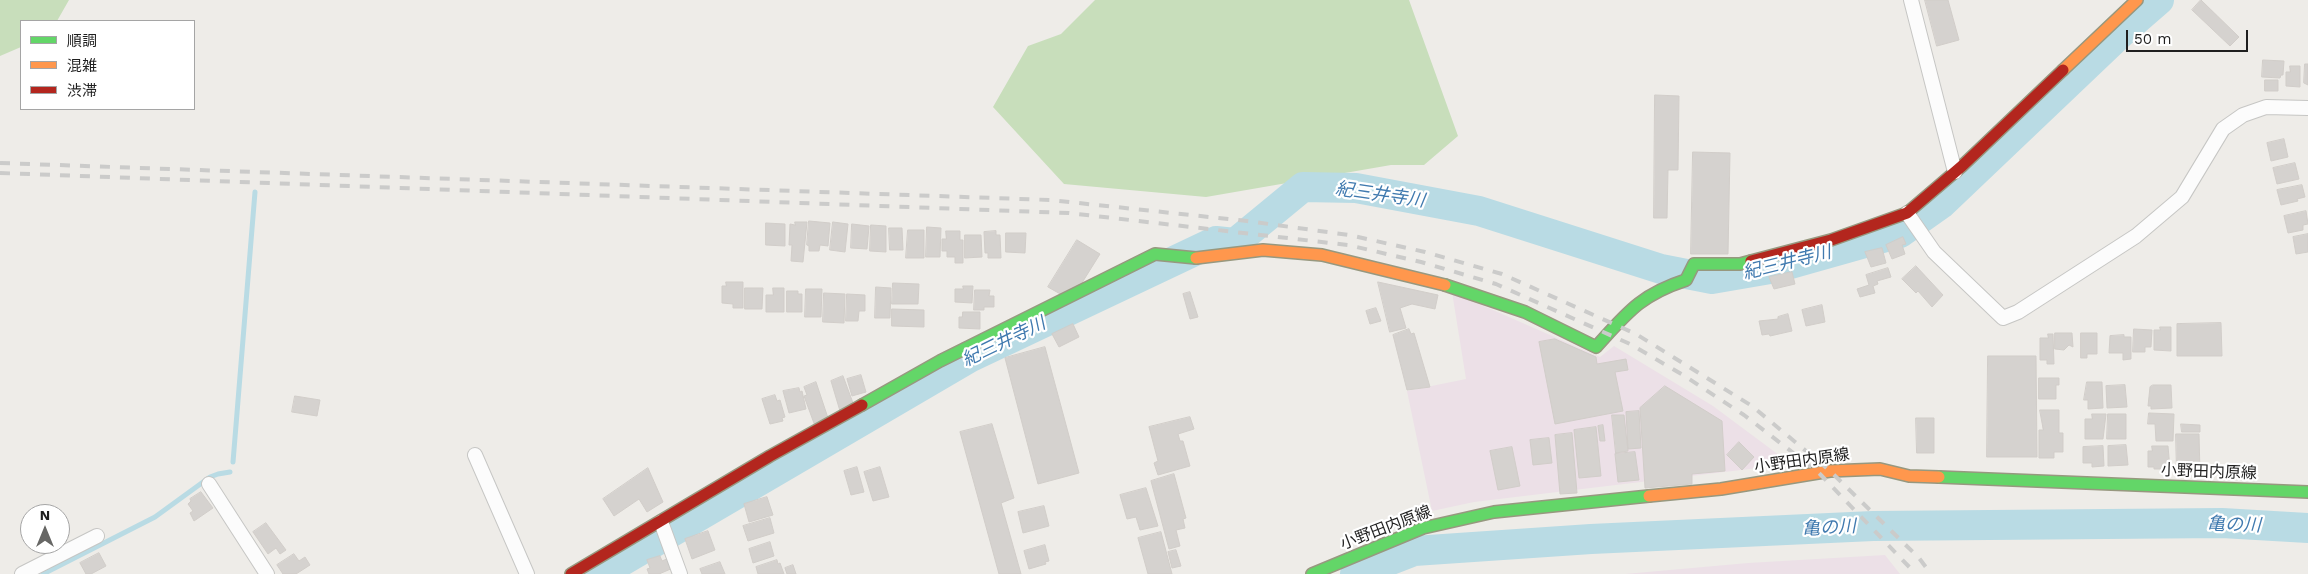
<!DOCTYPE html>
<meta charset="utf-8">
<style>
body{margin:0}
#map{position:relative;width:2308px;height:574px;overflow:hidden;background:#eeece8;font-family:"Work Sans","Noto Sans JP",sans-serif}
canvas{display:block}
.legend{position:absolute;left:20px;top:20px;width:175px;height:90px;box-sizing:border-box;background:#fff;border:1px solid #a5a5a5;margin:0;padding:6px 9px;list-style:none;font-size:15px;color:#1f1f1f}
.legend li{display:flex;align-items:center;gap:10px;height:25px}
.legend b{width:25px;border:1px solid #a5a5a5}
.north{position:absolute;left:20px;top:504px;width:50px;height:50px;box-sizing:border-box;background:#fff;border:1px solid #a5a5a5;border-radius:50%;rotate:0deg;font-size:14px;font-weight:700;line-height:20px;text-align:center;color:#1f1f1f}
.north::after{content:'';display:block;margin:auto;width:18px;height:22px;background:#676765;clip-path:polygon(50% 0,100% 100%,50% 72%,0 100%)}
.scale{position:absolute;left:2126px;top:30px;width:122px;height:22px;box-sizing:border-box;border:2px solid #1f1f1f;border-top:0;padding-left:6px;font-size:15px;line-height:18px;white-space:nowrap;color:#1f1f1f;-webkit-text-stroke:4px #fff;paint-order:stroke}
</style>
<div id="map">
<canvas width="2308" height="574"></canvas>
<ul class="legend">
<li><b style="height:6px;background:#63d668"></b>順調</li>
<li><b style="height:6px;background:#ff974d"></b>混雑</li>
<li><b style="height:6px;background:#b3261e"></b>渋滞</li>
</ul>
<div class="north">N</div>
<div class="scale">50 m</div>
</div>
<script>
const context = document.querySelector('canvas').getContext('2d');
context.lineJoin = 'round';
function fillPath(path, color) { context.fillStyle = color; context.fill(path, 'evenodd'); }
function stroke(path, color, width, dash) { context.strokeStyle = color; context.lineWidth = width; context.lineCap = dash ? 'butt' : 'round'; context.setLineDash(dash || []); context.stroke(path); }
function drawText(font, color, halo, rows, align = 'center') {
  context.font = font + ' "Work Sans","Noto Sans JP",sans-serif'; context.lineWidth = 4.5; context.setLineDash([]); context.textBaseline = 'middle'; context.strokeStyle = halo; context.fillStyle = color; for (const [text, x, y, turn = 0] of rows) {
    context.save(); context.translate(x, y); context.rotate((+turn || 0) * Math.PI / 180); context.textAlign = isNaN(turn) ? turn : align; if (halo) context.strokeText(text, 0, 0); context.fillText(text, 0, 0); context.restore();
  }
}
fillPath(new Path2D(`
 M1452 292 1600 357 1614 346 1713 406 1791 464 1474 502 1432 511 1407 391 1466 379Z
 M1885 555 1900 574H1625L1748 563Z`), '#ece0e7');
fillPath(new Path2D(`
 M0 0H69L57 21H21V47L0 56Z
 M1095 0H1409L1458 136 1424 165H1391L1206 197 1064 184 993 107 1028 46 1061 34Z`), '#c8debb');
stroke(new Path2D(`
 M233 462 255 192
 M43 574 155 517 210 477 218 474 230 472`), '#b9dbe4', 5);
stroke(new Path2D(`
 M600 574 969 358 1216 241 1235 243 1303 187 1356 188 1479 211 1661 269 1712 279 1776 268 1900 233 1941 204 2121 33 2159 0
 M1355 574 1414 551 1591 539 1873 526 2222 523 2308 528`), '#b9dbe4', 30);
const building = new Path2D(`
 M1925 0H1948L1959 40 1937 46Z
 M2201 0 2239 37 2230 46 2192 10Z
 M2263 60 2284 61 2283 75H2281L2280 78 2262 77Z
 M2305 64H2308V85L2304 83Z
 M2290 66H2300V87L2286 86V72H2290Z
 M2265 80H2278V91H2265Z
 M1655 95 1679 96 1678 170H1668L1667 218H1654Z
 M2284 139 2288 157 2271 161 2267 143Z
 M1693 152 1730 153 1728 254H1691Z
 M2295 163 2299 179 2277 184 2273 168Z
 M2302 185 2305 197 2297 199 2298 201 2281 205 2277 190Z
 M2306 211 2308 224 2303 225V230L2288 233 2284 216Z
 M809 221 830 223 828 246 820 245 819 251H809V246L807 245Z
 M795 222H807L803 262 791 261 792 245H789L790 224 795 225Z
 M833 222 848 224 845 252 830 250Z
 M766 223 785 224V246L766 245Z
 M852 224 869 226 867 249 851 248Z
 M871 225 886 226V252L870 251Z
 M927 227 941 228 940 257H926Z
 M889 228H902L903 250H890Z
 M908 230H924V258H906Z
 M946 231H960V240H963V263H955V257H947V251H942V239H946Z
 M996 231V235H1000L1001 258H988V253H985L984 232Z
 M1006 233H1026L1025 253 1006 252Z
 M2308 234V252L2296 254 2293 237Z
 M965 235H981L982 257 965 258Z
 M1903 237 1906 244 1902 245 1905 254 1892 259 1886 245Z
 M1077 240 1100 254 1080 286 1062 295 1048 287Z
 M1882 248 1886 263 1871 267 1865 252Z
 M1916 266 1943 295 1932 307 1918 291 1916 293 1902 279Z
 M1888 268 1891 277 1877 281 1878 284 1873 286 1875 293 1860 297 1857 289 1869 285 1866 275Z
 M1792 272 1795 284 1774 289 1769 277Z
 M726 282H743V308H733V304L722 303V286H726Z
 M1378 282 1438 295 1435 309 1412 304 1400 308 1406 328 1390 332Z
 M893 283 919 284 918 304H892Z
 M963 286H973L972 303 955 302V289H963Z
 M876 287 891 288 890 318H875Z
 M745 288H763L762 309H745Z
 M773 288H784V312H766V295H773Z
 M806 289H822L821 317H805Z
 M975 290H990L989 296H994V307H984V310H974Z
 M787 291H798V294H802V312H787Z
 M1190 292 1198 317 1190 319 1183 294Z
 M824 293 845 294 844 323 823 322Z
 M847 294 865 295V311H859L858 321H846Z
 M1822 305 1825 322 1806 326 1802 310Z
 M1376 308 1381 321 1370 324 1366 311Z
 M892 309 924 310V327L892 326Z
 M963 312H980V329L959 328V317H962Z
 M1788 314 1792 331 1770 336 1769 334 1762 335 1759 321 1778 319V317Z
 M2221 323 2222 356H2177V324Z
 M1073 324 1079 337 1059 347 1052 334Z
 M2160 327H2171V351L2154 350V330H2160Z
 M1409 329 1411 334 1414 333 1430 387 1407 390 1393 335Z
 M2134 329 2152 330 2151 347H2145V352H2133Z
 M2055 333H2072L2073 347 2069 345 2064 350 2055 349Z
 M2081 333H2097V354H2087V358H2081Z
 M2048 334H2053L2054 364H2047V360H2040V338H2048Z
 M2124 335V337H2131V359L2123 360V353H2109L2110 336Z
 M1555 339 1596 357 1597 364 1626 359 1628 370 1615 372 1623 411 1555 424 1539 342Z
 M1045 347 1079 473 1038 484 1005 358Z
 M1988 356H2036L2037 457H1987Z
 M861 375 866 392 852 396 847 379Z
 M843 376 853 403 840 411 831 381Z
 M2039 378H2059V385H2056V399H2039Z
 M816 382 828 418 815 426 804 396 807 395 804 387Z
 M2087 382H2102L2103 408 2088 409V400H2084Z
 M2125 385 2127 407 2107 408 2106 386Z
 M2153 385H2171L2172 408 2151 409V406H2148L2150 387Z
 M1665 386 1722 421 1725 471 1692 474V484L1645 488 1640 408Z
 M799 388 800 392 802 391 806 409 789 413 783 391Z
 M775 395 777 401 780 400 785 417 782 418 783 421 770 424 762 399Z
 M295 396 320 400 317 416 292 412Z
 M2040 410H2059V433H2063V452H2054V458H2039V430H2043Z
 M1639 411 1641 448 1628 449 1626 412Z
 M2149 413 2174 414 2173 441H2156L2155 424H2148Z
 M2092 414H2106L2103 439H2085V419H2092Z
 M2108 414H2126V439H2107Z
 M1612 415H1624L1628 451 1616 453Z
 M1190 417 1194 429 1178 434 1180 441H1183L1190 466 1158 475 1154 463 1158 461 1149 427Z
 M1916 418H1934V453H1917Z
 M992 424 1014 498 1001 503 1021 574H999L960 432Z
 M2181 424 2200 425V432H2182Z
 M1603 425 1605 441H1600L1598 426Z
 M1596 427 1601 476 1579 478 1574 430Z
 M1572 433 1577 493 1560 494 1555 435Z
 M2176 434H2199L2200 473 2177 474Z
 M1549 438 1552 463 1533 465 1530 440Z
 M1739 442 1754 457 1742 470 1727 455Z
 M2126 445 2128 465 2108 466V446Z
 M2103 446 2104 466 2092 467V463H2083V447Z
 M2152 446H2168L2170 469H2154V467H2148V451H2152Z
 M1512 447 1520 486 1498 490 1490 451Z
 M1635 452 1639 480 1618 482 1615 454Z
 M857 467 864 492 851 495 844 471Z
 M880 467 889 497 873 501 864 472Z
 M648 468 663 502 647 512 639 499 614 516 603 499Z
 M1174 474 1186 518 1183 519 1185 528 1176 530 1180 546 1169 549 1151 481Z
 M1146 488 1158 526 1140 530 1136 517 1127 519 1120 495Z
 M201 492 213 508 194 521 190 513 193 511 188 504 191 501 190 499Z
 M767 497 773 515 749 522 744 504Z
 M1044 506 1049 526 1023 533 1018 512Z
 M770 518 774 533 748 541 743 526Z
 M266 523 286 550 280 554 276 548 268 554 253 532Z
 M708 531 715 550 692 559 685 539Z
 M1161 532 1172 574H1148L1138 538Z
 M770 542 774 556 753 563 749 549Z
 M1045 545 1049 561 1045 562 1046 564 1029 569 1024 551Z
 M1176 550 1181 566 1172 568 1168 552Z
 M99 553 106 566 91 574H86L80 563Z
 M294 554 299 561 305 557 310 565 296 574H283L277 565Z
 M660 556 662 561 669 558 673 568 659 574H649L647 569 650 568 647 560Z
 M777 560 778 564 780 563 784 574H758L756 567Z
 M720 562 725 574H702L700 569Z
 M793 565 796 574H787L785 568Z`);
fillPath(building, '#d5d2cf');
stroke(building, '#d1cdc9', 1);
const street = new Path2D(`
 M1911 0 1955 172
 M1907 213 1934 252 2003 318 2018 312 2136 236 2182 197 2223 129 2243 115 2266 107 2308 108
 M475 455 527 574
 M209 484 267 574
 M661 522 680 574
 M22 574 97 536`);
const fast = new Path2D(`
 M1445 285 1525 312 1596 347C1627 313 1640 295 1686 280L1694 264H1740L1751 261
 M862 405 940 361 1155 254 1196 258
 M1939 477 2308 492
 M1312 574 1423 528 1494 512 1649 496`);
const slow = new Path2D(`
 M2063 70 2137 0
 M1196 258 1263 250 1322 255 1445 285
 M1649 496 1721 489 1830 471 1880 469 1909 476 1939 477`);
const jam = new Path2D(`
 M1751 261 1831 240 1907 213 1962 166 2063 70
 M571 574 770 456 862 405`);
stroke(street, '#c6c6c4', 16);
stroke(fast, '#97987f', 14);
stroke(slow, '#97987f', 14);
stroke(jam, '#97987f', 14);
stroke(street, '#fcfcfc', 14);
stroke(fast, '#63d668', 11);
stroke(slow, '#ff974d', 11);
stroke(jam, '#b3261e', 11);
stroke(new Path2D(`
 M0 163 1050 200 1247 221 1349 235 1425 252 1502 274 1636 334 1752 406 1830 471 1919 558 1931 574
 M0 173 1069 213 1348 245 1421 262 1496 284 1630 344 1683 375 1744 415 1818 472 1916 574`), '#cbcbca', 4, [10, 10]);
drawText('16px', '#1f1f1f', '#fff', [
 ["小野田内原線",1802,461,-8],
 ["小野田内原線",2209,472,2],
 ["小野田内原線",1386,528,-21]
]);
drawText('italic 18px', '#407aaf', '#fff', [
 ["紀三井寺川",1380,195,8],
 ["紀三井寺川",1787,263,-14],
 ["紀三井寺川",1004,342,-26],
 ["亀の川",2234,525,2],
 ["亀の川",1829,528,-3]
]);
</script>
